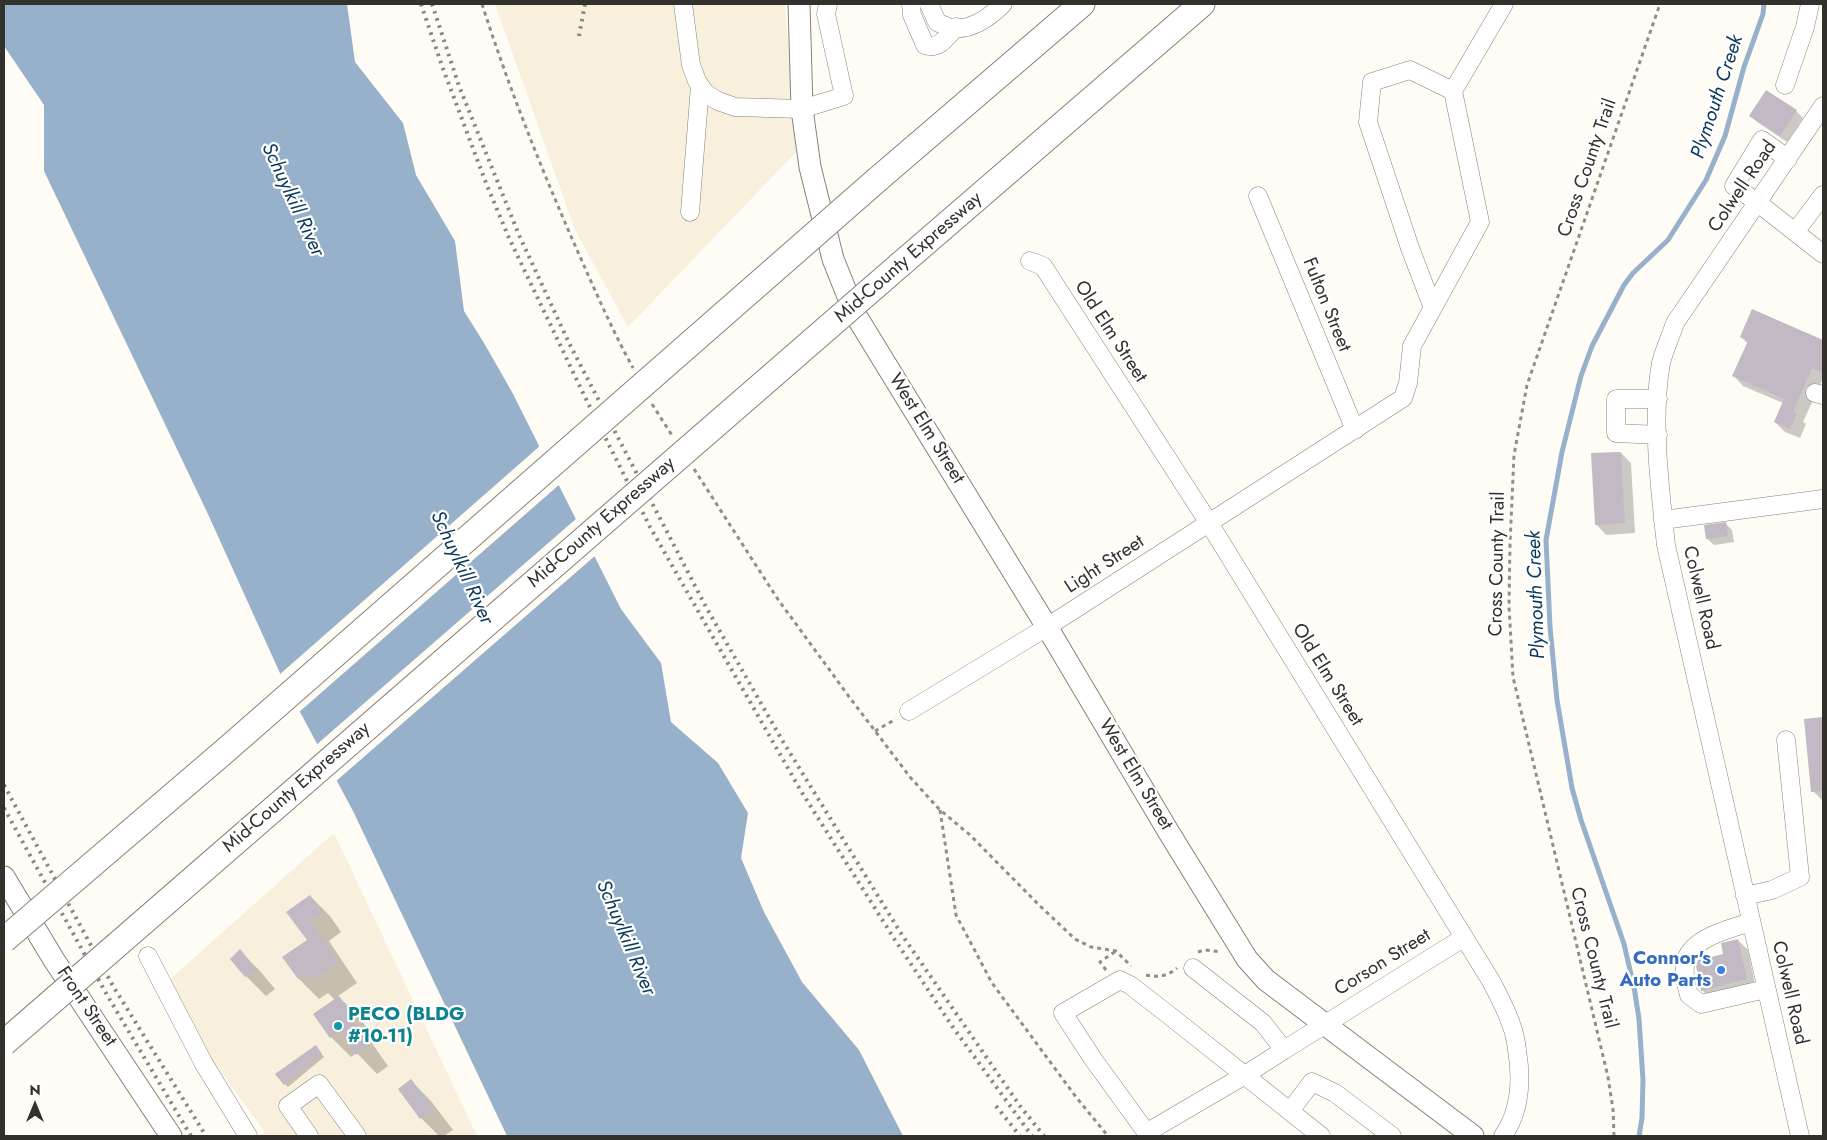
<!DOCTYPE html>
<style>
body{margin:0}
#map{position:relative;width:1827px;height:1140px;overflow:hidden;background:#fffbf5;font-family:Jost,sans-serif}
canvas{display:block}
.frame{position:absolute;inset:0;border:5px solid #33312c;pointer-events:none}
.north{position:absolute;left:10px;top:1080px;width:50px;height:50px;-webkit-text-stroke:4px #fff;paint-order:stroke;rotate:0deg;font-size:14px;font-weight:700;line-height:20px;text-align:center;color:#33312c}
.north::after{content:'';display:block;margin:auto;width:18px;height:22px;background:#33312c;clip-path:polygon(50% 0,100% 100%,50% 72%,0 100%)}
</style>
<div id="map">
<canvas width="1827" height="1140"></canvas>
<div class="frame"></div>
<div class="north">N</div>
</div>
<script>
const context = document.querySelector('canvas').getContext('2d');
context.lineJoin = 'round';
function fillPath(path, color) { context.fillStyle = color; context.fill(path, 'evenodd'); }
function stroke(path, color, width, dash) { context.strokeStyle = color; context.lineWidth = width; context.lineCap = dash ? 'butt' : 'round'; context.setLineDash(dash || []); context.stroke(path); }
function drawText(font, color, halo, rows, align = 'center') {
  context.font = font + ' Jost,sans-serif'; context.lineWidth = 4.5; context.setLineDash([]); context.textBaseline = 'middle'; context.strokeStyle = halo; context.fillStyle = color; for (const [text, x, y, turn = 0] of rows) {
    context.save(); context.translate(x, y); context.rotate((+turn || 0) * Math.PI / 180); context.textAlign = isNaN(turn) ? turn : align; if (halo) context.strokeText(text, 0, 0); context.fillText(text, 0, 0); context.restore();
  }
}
fillPath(new Path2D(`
 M495 4H785V10L800 148 628 327 575 230Z
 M334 833 477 1136H260L265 1132 207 1053 168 981Z`), '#f8efdd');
fillPath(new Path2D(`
 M4 4H347L355 62 403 123 416 175 455 241 464 311 484 343 512 392 621 609 661 663 671 722 718 763 748 813 741 858 764 912 802 982 859 1050 903 1136H507L353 811 284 682 207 512 44 171V105L4 46Z`), '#97b1ca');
fillPath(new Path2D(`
 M541 445 560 484 298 713 279 675Z
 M577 518 596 555 335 782 315 746Z`), '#fffbf5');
fillPath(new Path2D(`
 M1767 92 1796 111 1803 118 1787 142 1757 122 1751 116Z
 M1753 311 1823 341V378L1803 422 1806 424 1800 438 1785 432 1775 422 1783 403 1743 386 1734 376 1748 344 1741 337Z
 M1621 453 1631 463 1635 533 1606 535 1596 524Z
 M1726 524 1732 530 1734 542 1714 545 1707 539Z
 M1823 718V801L1813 791 1805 720Z
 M310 896 330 916 341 932 329 941 357 983 338 996 359 1017 375 1039 371 1042 388 1066 377 1074 357 1053 351 1057 331 1037 335 1000 328 993 319 999 299 979 284 957 309 940Z
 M1738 940 1748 950 1756 989 1712 1000 1702 990 1725 954Z
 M240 951 260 971 275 989 266 996 246 976 232 959Z
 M318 1050 324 1057 288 1087 285 1084Z
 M411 1081 431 1101 453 1130 444 1136H439L421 1118 400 1089Z`), '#0003');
stroke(new Path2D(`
 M1639 1136 1642 1118 1643 1080 1639 1019 1634 987 1624 944 1581 820 1572 788 1557 700 1550 627 1546 540 1562 452 1581 376 1592 346 1624 285 1633 273 1668 240 1706 180 1725 136 1744 67 1763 14 1764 4`), '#97b1ca', 5);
fillPath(new Path2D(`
 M1766 90 1797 110 1780 136 1749 116Z
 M1752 309 1823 340V373L1812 368 1793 412 1797 414 1790 429 1774 422 1784 399 1732 376 1748 341 1740 337Z
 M1621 452 1625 523 1595 525 1591 453Z
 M1726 522 1728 536 1706 539 1704 525Z
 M1823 717V791L1811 792 1804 719Z
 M310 895 322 911 310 921 338 963 313 980 308 973 298 979 282 957 307 940 286 912Z
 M1738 939 1747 979 1701 991 1696 966 1698 960 1723 954 1721 943Z
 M240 949 256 969 245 977 230 959Z
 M339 996 356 1019 352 1021 369 1046 356 1055 340 1031 330 1038 313 1014Z
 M316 1045 322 1054 284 1085 275 1074Z
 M411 1079 434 1109 420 1119 398 1089Z`), '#c1b9c3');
const minor = new Path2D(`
 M683 4 691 65 697 81 705 93 718 101 735 107 802 109 844 96 826 14 828 4
 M911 4 912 15 925 45C939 50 947 37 956 27
 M929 4 937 22C941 24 947 27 951 28 972 31 990 17 1003 4
 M1785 85 1805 27 1810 4
 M1453 91 1504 4
 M1788 159 1762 140 1734 186 1758 203 1823 254
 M1258 196 1355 430
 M690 212 700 86
 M1795 232 1823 195
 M1030 261 1043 266 1209 523 1491 981C1499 996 1507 1011 1512 1027 1515 1034 1516 1042 1517 1050 1522 1080 1521 1110 1503 1136
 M1815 393 1823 395
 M1658 399H1616V433L1658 435
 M1663 520 1823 499
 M909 711 1047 627 1403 398 1408 383 1412 346 1480 222 1453 91 1410 70 1372 82 1368 122 1410 248 1433 308
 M1745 896 1772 890 1800 877 1786 740
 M1751 922C1731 928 1692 938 1686 960 1683 971 1686 985 1689 995L1701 1004 1766 989
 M148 956 204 1064 248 1136
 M1193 968 1263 1023 1284 1050 1463 938
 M1290 1111 1312 1082 1335 1093 1392 1136
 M1146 1133 1245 1075 1284 1050
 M309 1136 288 1106 319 1084 357 1136
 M1149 1136 1093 1059 1063 1013 1120 980 1130 985 1165 1012 1321 1136
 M1800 1136 1666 545C1660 490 1651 417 1661 363 1664 350 1671 336 1675 323L1823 106`);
const major = new Path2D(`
 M799 4 802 109 810 167 833 259 855 314 1047 627 1168 831 1247 959 1266 980 1473 1136
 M4 877 54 960 171 1136`);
const highway = new Path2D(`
 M878 179 1082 4
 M902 263 1202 4`);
stroke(minor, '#878278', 19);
stroke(major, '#878278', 23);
stroke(highway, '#878278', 27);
stroke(new Path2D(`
 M482 4C507 82 537 158 570 234 590 279 609 324 633 368
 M652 404 673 437
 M694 469 777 598 850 698 910 777 939 809 970 835 1040 906 1075 939 1091 947 1116 951 1131 966
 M875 731 896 719
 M940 810 956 915 992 983 1076 1097 1108 1136
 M1198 952 1205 950 1221 952
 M1106 970 1100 962 1116 951
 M1146 975C1158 978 1168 976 1177 968
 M1614 1136 1613 1109 1608 1077 1513 677 1509 606 1510 544 1514 455 1527 385 1660 4`), '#908e88', 3, [4, 4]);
stroke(minor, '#fff', 18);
stroke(major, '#fff', 21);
stroke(highway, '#fff', 25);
stroke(new Path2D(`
 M421 4 442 66 486 183 509 238 584 395 650 527 801 791 895 940 952 1026 1032 1136
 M432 4 459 86 519 235 569 343 706 607 782 740 902 935 1020 1106 1044 1136
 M579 36 585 4
 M4 785 113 986 206 1136
 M4 808 107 995 191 1136
 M996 1106 1020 1136`), '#898781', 4, [2.5, 5]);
const highwayBridge = new Path2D(`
 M4 940 226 750 878 179
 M4 1043 902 263`);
stroke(highwayBridge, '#878278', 27, []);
stroke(highwayBridge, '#fff', 25);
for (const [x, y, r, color] of [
 [1721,970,5,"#3f7fe0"],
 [338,1026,5,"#0f9aa8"]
]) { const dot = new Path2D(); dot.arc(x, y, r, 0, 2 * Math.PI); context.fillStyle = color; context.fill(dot); stroke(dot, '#fff', 2); }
drawText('19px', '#33312c', '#fff', [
 ["Cross County Trail",1588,168,-71],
 ["Colwell Road",1743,187,-56],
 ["Mid-County Expressway",909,258,-41],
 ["Fulton Street",1326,305,68],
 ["Old Elm Street",1110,332,57],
 ["West Elm Street",926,429,58],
 ["Mid-County Expressway",602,523,-41],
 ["Cross County Trail",1498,564,-89],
 ["Light Street",1105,565,-33],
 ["Colwell Road",1700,598,77],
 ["Old Elm Street",1327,675,58],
 ["West Elm Street",1135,775,59],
 ["Mid-County Expressway",297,788,-41],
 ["Cross County Trail",1593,958,76],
 ["Corson Street",1383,963,-32],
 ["Colwell Road",1789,993,77],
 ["Front Street",86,1007,56]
]);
drawText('bold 19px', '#366cbe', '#fff', [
 ["Connor's",1711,959],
 ["Auto Parts",1711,981]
], 'right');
drawText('bold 19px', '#0d838f', '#fff', [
 ["PECO (BLDG",348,1015],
 ["#10-11)",348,1037]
], 'left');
drawText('italic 20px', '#0c395b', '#fff', [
 ["Plymouth Creek",1718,97,-72],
 ["Schuylkill River",292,200,65],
 ["Schuylkill River",461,568,65],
 ["Plymouth Creek",1537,595,-92],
 ["Schuylkill River",625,938,67]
]);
</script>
